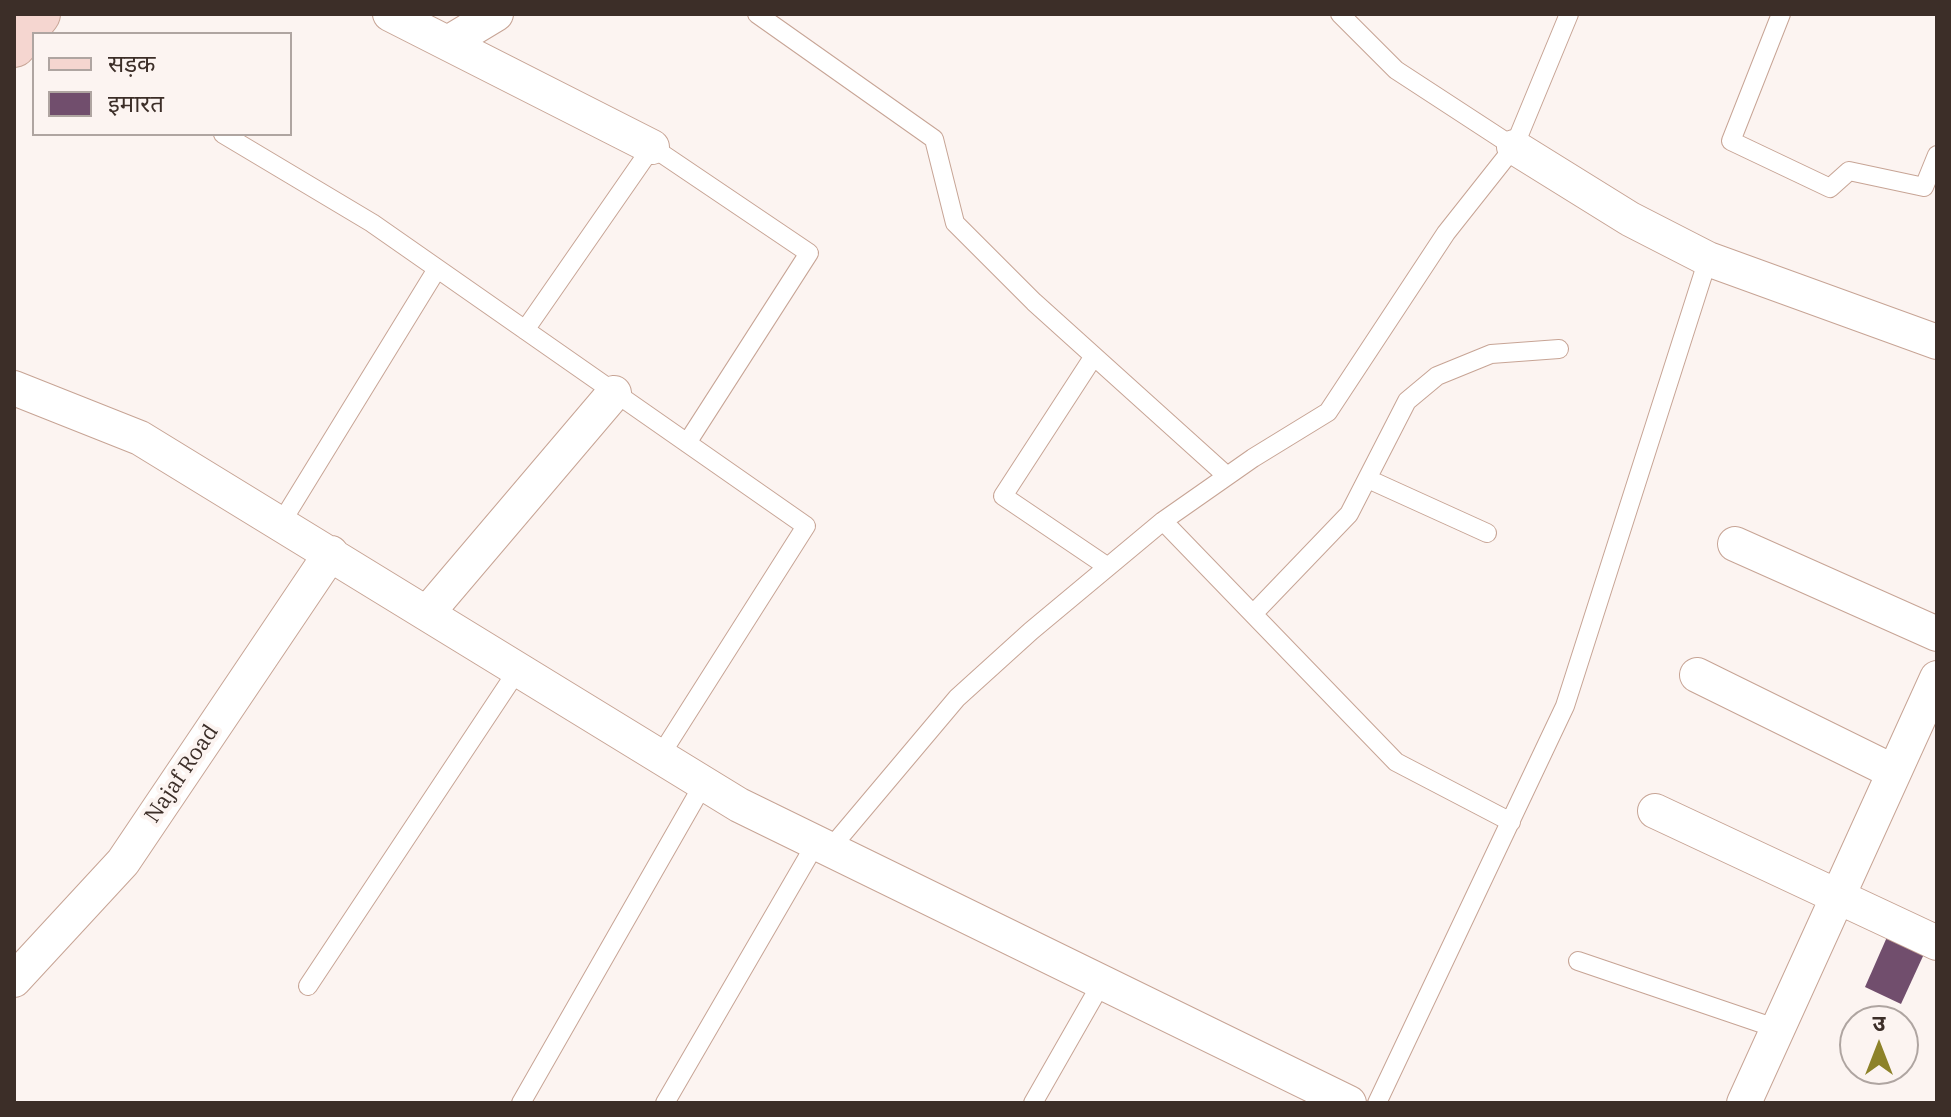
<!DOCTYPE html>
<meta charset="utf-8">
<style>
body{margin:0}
#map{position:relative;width:1951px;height:1117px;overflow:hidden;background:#fcf4f1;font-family:"IBM Plex Serif","Noto Sans Devanagari",serif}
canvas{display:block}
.frame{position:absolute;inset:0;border:16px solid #3c2e28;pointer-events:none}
.legend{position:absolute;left:32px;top:32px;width:260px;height:104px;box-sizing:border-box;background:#fcf4f1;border:2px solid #afa5a1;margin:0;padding:10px 14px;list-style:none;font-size:24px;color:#3c2e28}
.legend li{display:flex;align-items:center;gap:16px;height:40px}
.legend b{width:40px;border:2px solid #afa5a1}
.north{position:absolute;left:1839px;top:1005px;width:80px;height:80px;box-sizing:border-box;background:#fcf4f1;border:2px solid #afa5a1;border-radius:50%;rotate:0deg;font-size:22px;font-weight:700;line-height:32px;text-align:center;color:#3c2e28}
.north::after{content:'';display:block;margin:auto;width:28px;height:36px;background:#8d8229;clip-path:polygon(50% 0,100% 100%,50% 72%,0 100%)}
</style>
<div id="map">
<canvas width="1951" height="1117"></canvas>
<div class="frame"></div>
<ul class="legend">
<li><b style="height:10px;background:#f5d6d0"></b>सड़क</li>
<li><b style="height:22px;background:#714e6d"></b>इमारत</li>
</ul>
<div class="north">उ</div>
</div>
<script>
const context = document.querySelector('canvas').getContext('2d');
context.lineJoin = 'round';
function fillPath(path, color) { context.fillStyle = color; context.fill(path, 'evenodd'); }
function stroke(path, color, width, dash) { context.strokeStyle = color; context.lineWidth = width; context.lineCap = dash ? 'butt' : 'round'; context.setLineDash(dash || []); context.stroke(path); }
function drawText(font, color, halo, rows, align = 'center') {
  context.font = font + ' "IBM Plex Serif",serif'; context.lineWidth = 8; context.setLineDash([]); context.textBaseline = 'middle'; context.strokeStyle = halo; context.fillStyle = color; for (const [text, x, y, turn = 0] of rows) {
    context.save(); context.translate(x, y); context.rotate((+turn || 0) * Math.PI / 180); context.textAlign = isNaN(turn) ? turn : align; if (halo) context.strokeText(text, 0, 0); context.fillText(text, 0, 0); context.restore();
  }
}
fillPath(new Path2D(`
 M1887 937 1924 954 1901 1004 1865 987Z`), '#714e6d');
const lane = new Path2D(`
 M757 14 934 139 955 223 1034 302 1227 476
 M1340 14 1396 70 1514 147
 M1781 14 1731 141 1830 188 1849 171 1924 187 1937 155
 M223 134 372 223 806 526 660 756
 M525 330 652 147 809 253 687 443
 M1094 356 1003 496 1108 567
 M1368 479 1487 533
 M1163 521 1396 762 1511 822
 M281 523 437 269
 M1253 614 1349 514 1407 401 1437 376 1491 354 1559 349
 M829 850 957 698 1031 631 1163 521 1253 458 1328 412 1446 233 1514 147 1569 14
 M1578 961 1778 1029
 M308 986 519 668
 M521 1103 704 783
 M665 1103 816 843
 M1033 1103 1101 984
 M1377 1103 1565 706 1708 259`);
const street = new Path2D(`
 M390 14 652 147
 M448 43 496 14
 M1514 147 1630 219 1708 259 1937 342
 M14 388 140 438 739 805 1349 1103
 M1735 544 1937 634
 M428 612 614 393
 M1697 675 1894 772
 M1655 811 1937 943
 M14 980 123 862 331 553
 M1744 1103 1937 678`);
const secondary = new Path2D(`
 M14 45 38 14`);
stroke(lane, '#c7a495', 20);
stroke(street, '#c7a495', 36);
stroke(secondary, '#c7a495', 46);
stroke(lane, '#fff', 18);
stroke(street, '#fff', 34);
stroke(secondary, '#f5d6d0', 44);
drawText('22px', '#3c2e28', '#fcf4f1', [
 ["Najaf Road",182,774,-56]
]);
</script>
